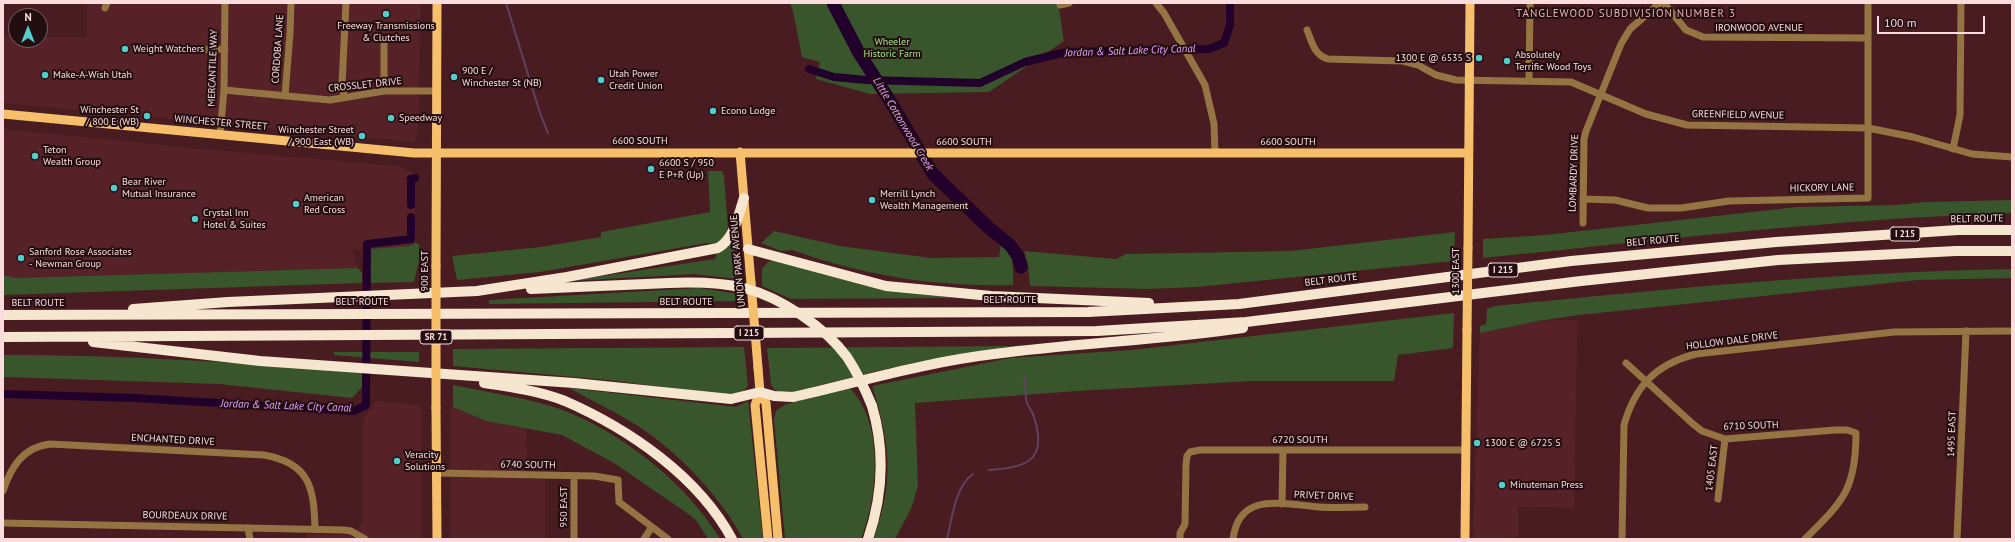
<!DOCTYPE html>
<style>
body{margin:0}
#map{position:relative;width:2015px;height:542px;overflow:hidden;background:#491c21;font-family:"PT Sans",sans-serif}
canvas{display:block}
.frame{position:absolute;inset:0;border:4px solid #fbdcdd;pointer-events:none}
.north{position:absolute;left:8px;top:8px;width:40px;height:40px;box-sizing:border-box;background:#220e10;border:1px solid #796062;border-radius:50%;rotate:0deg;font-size:11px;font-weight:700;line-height:16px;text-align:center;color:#fbdcdd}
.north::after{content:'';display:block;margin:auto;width:14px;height:18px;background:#52cdce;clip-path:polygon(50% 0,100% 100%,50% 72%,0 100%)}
.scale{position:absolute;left:1877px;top:16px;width:108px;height:18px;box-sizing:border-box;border:2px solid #fbdcdd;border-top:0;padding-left:5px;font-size:12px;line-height:14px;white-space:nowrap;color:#fbdcdd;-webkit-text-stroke:3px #220e10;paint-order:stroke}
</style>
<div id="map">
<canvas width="2015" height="542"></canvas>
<div class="frame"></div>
<div class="north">N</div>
<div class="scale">100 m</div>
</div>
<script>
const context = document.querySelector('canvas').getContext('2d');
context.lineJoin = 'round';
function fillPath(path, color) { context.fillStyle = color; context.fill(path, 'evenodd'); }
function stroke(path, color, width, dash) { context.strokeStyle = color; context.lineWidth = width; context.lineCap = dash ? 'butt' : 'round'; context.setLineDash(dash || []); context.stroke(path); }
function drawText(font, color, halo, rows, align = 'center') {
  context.font = font + ' "PT Sans",sans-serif'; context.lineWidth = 4; context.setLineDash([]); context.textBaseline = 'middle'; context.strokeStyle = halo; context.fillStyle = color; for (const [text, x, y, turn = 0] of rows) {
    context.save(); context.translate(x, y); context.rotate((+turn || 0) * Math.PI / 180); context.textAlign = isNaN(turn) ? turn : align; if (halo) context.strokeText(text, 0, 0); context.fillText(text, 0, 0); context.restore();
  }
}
fillPath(new Path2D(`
 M87 3H421L418 130 414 142 3 103V36H16V40H40V37H87Z
 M3 129 200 149 398 166 413 173 416 243 409 246 352 250 358 268 16 278 3 275Z
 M1577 320 1574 508 1518 507V537L1473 539 1480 333 1538 321Z
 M376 401 421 405V539H307L306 534 344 535 354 537 363 521V419Z
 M451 407 486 421 526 429 527 479H545V539H451Z`), '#572227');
fillPath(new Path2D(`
 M790 3H1058L1064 41 989 92 870 94 816 79 820 62 802 57 793 11Z
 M708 171H722L724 176 728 228 724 238 716 244 707 243 540 272 457 280 452 256 541 247 601 237V232L710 212Z
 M2012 200V213C1835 219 1659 240 1483 258V239L1545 235 1797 207 1897 205 1925 202Z
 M774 231 840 246 931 258 999 257 1001 244C1015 254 1013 269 1013 285 935 287 866 276 792 250L781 251 761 243Z
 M1455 232 1454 261 1197 287 1147 289 1030 286 1028 264 1024 251 1116 259 1126 254 1291 251Z
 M733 241 738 279 694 274 569 281 715 259 717 253 726 248Z
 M416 243 419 244V261L414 282 369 283V249L409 246Z
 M775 260 873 287 954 298 791 299 762 286V269L768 262Z
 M358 268 362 273V283L3 295V275L16 278Z
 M2012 269V278L1918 280 1579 315 1538 321 1480 333V326L1486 324 1487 309 1495 306C1667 289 1839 272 2012 269Z
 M699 288 739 294 740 301 489 304V300Z
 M1454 313 1453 348 1398 355 1394 381H1251L1077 391 915 403 918 486 911 509 895 539H873C895 483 890 442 872 386L1010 358 1131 350Z
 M1013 346 890 368 789 393C780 393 775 393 771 384L767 348Z
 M744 347 748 386 743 391 726 395 608 380 453 366V349Z
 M334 352H419V362L334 355Z
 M3 355C123 355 243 362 362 373V387L352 398 219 384 3 377Z
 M453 385C487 392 521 397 554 407 604 423 664 466 697 507 706 517 713 528 720 539H708L696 520 687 513 614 463 562 435 486 421 453 407Z
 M849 387C885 423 878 496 861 539H785L774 419 776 411 784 405Z
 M569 388 736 407 748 401 763 539H743C722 498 677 451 638 426 616 412 592 401 569 388Z`), '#39552b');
stroke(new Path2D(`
 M506 3 540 113 548 133
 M989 470C1027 468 1048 460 1034 417 1033 412 1029 408 1027 403 1025 395 1025 385 1024 376
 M947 539C952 519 955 486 973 474`), '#624261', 2);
stroke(new Path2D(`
 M809 69 834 77 866 80 980 83 1025 62 1066 52 1209 49 1224 43 1230 25V3
 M411 205V179L415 178
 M3 394 134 398 354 411 366 405 367 244 411 239V217`), '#21002c', 8);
stroke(new Path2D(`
 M833 3 859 53 890 101 933 174 989 228 1010 245 1018 256 1021 267`), '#21002c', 13);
stroke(new Path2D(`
 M1156 3 1164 13 1205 85 1214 124 1215 153
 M1664 3 1686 30 1703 37 1868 38
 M1060 5 1069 3
 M105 8 107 3
 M1307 30C1312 42 1314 55 1328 59L1403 61 1418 65 1436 75 1456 80 1571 82 1646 114 1687 125 1868 128 1913 137 1972 154 2012 157
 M384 41V91
 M174 50 225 49
 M1529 81 1530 3
 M224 90 330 100 384 91H437
 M285 96 290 33 291 3
 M344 97 342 84 346 3
 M220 134 224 90 225 3
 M1953 149 1960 115 1961 3
 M1583 199 1615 200 1648 208H1681L1729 201 1868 198V3
 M1583 223 1584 139 1586 131 1621 44 1630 29 1660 3
 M1626 363 1693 424 1702 431 1725 439 1835 430H1847L1856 433C1856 490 1843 501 1805 539
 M437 473 594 476 618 480 619 502 668 539
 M3 491C11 467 23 447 50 444L264 455C310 463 314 488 315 529
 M1718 499 1725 439
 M1282 504 1283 450
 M3 523 344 530 351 531 365 539
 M248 528 250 539
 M574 539V476
 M644 539 652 527
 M1180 539V533L1185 524 1186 465 1187 456 1190 452 1200 450H1466
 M1233 539C1239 491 1283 504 1319 507 1334 508 1349 507 1365 507
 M1622 539 1624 425C1635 386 1656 364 1696 354L1894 332 2012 331
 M1957 539 1966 331`), '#957443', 7);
stroke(new Path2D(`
 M3 114 414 153H1468
 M740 152 751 283
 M1468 248 1470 3
 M436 266 437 3
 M758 368 760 392 766 403 778 539
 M760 392 755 405 768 539
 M436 408 437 539
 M1465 539 1467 330`), '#f5bf6c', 9);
stroke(new Path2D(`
 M748 249 886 286 991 296 1149 303
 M531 289 669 283
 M133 309 228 302 477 291 567 277 718 248C735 238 738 215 744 198
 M3 315 1088 312 1239 304 1571 261 1776 242 1958 230H2012
 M3 337 1097 331 1246 322 1581 281 1778 260 1956 251H2012
 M93 342 260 361 574 383 731 399 760 392 774 396 793 397C859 382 926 362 994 354 1077 343 1160 340 1243 328
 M484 383C511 387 540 391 565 401 629 429 698 476 732 539
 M868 539C883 495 885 450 872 406`), '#f6e6cf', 10);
stroke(new Path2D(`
 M436 266V408
 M751 283 758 368
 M1467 330 1468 248`), '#f5bf6c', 9);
stroke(new Path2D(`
 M669 283C694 282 719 282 744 288 780 297 825 327 847 357 857 372 865 389 872 406`), '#f6e6cf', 10);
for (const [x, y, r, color] of [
 [386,14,4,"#52cdce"],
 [125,49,4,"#52cdce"],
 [1479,58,4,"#52cdce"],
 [1507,61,4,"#52cdce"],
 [45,75,4,"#52cdce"],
 [454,77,4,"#52cdce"],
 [601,80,4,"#52cdce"],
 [713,111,4,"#52cdce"],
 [147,116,4,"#52cdce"],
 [391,118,4,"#52cdce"],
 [362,136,4,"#52cdce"],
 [35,156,4,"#52cdce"],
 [651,169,4,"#52cdce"],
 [114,188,4,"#52cdce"],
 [872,200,4,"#52cdce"],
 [296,204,4,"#52cdce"],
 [195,219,4,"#52cdce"],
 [21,258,4,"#52cdce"],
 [1477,443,4,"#52cdce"],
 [397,461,4,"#52cdce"],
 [1502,485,4,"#52cdce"]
]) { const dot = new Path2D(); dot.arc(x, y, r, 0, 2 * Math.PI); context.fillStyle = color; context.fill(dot); stroke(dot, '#220e10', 1.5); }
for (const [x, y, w] of [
 [1905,234,30],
 [1503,270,30],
 [749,333,30],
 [436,337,32]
]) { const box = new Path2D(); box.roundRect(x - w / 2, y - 7, w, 14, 3); context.fillStyle = '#220e10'; context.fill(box); stroke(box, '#fbdcdd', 1); }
drawText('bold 9px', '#fbdcdd', null, [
 ["I 215",1905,234],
 ["I 215",1503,270],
 ["I 215",749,333],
 ["SR 71",436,337]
]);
drawText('10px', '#fbdcdd', '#220e10', [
 ["Freeway Transmissions",386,26,"center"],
 ["& Clutches",386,38,"center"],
 ["Weight Watchers",133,49],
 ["Absolutely",1515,55],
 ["Terrific Wood Toys",1515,67],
 ["1300 E @ 6535 S",1471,58,"right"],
 ["900 E /",462,71],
 ["Winchester St (NB)",462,83],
 ["Utah Power",609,74],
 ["Credit Union",609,86],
 ["Make-A-Wish Utah",53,75],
 ["Winchester St",139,110,"right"],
 ["/ 800 E (WB)",139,122,"right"],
 ["Econo Lodge",721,111],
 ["Speedway",399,118],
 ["Winchester Street",354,130,"right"],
 ["/ 900 East (WB)",354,142,"right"],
 ["Teton",43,150],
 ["Wealth Group",43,162],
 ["6600 S / 950",659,163],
 ["E P+R (Up)",659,175],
 ["Bear River",122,182],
 ["Mutual Insurance",122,194],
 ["Merrill Lynch",880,194],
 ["Wealth Management",880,206],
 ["American",304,198],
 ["Red Cross",304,210],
 ["Crystal Inn",203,213],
 ["Hotel & Suites",203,225],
 ["Sanford Rose Associates",29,252],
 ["- Newman Group",29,264],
 ["1300 E @ 6725 S",1485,443],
 ["Veracity",405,455],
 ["Solutions",405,467],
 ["Minuteman Press",1510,485]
], 'left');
drawText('10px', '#fbdcdd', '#220e10', [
 ["IRONWOOD AVENUE",1759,28],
 ["CORDOBA LANE",278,49,-86],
 ["MERCANTILE WAY",213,68,-88],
 ["CROSSLET DRIVE",365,85,-6],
 ["GREENFIELD AVENUE",1738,115,1],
 ["WINCHESTER STREET",221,123,5],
 ["6600 SOUTH",640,141],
 ["6600 SOUTH",964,142],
 ["6600 SOUTH",1288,142],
 ["LOMBARDY DRIVE",1574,173,-88],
 ["HICKORY LANE",1822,188,-1],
 ["BELT ROUTE",1977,219,-1],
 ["BELT ROUTE",1653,241,-5],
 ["UNION PARK AVENUE",738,261,-95],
 ["900 EAST",425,271,-90],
 ["1300 EAST",1456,271,-90],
 ["BELT ROUTE",1331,280,-7],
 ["BELT ROUTE",1010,300],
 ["BELT ROUTE",362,302],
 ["BELT ROUTE",686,302],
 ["BELT ROUTE",38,303],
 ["HOLLOW DALE DRIVE",1732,341,-7],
 ["6710 SOUTH",1751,426,-2],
 ["1495 EAST",1952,434,-88],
 ["ENCHANTED DRIVE",173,440,3],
 ["6720 SOUTH",1300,440],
 ["6740 SOUTH",528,465,1],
 ["1405 EAST",1712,468,-83],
 ["PRIVET DRIVE",1324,496,2],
 ["950 EAST",564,507,-90],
 ["BOURDEAUX DRIVE",185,516,1]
]);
drawText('10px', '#a3e584', '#220e10', [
 ["Wheeler",892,42],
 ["Historic Farm",892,54]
]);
context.letterSpacing = '1px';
drawText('11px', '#ebb0b2', '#220e10', [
 ["TANGLEWOOD SUBDIVISION NUMBER 3",1626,14]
]);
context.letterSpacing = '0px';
drawText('italic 11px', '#e4a1fd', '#220e10', [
 ["Jordan & Salt Lake City Canal",1130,51,-2],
 ["Little Cottonwood Creek",903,124,59],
 ["Jordan & Salt Lake City Canal",286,406,2]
]);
</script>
